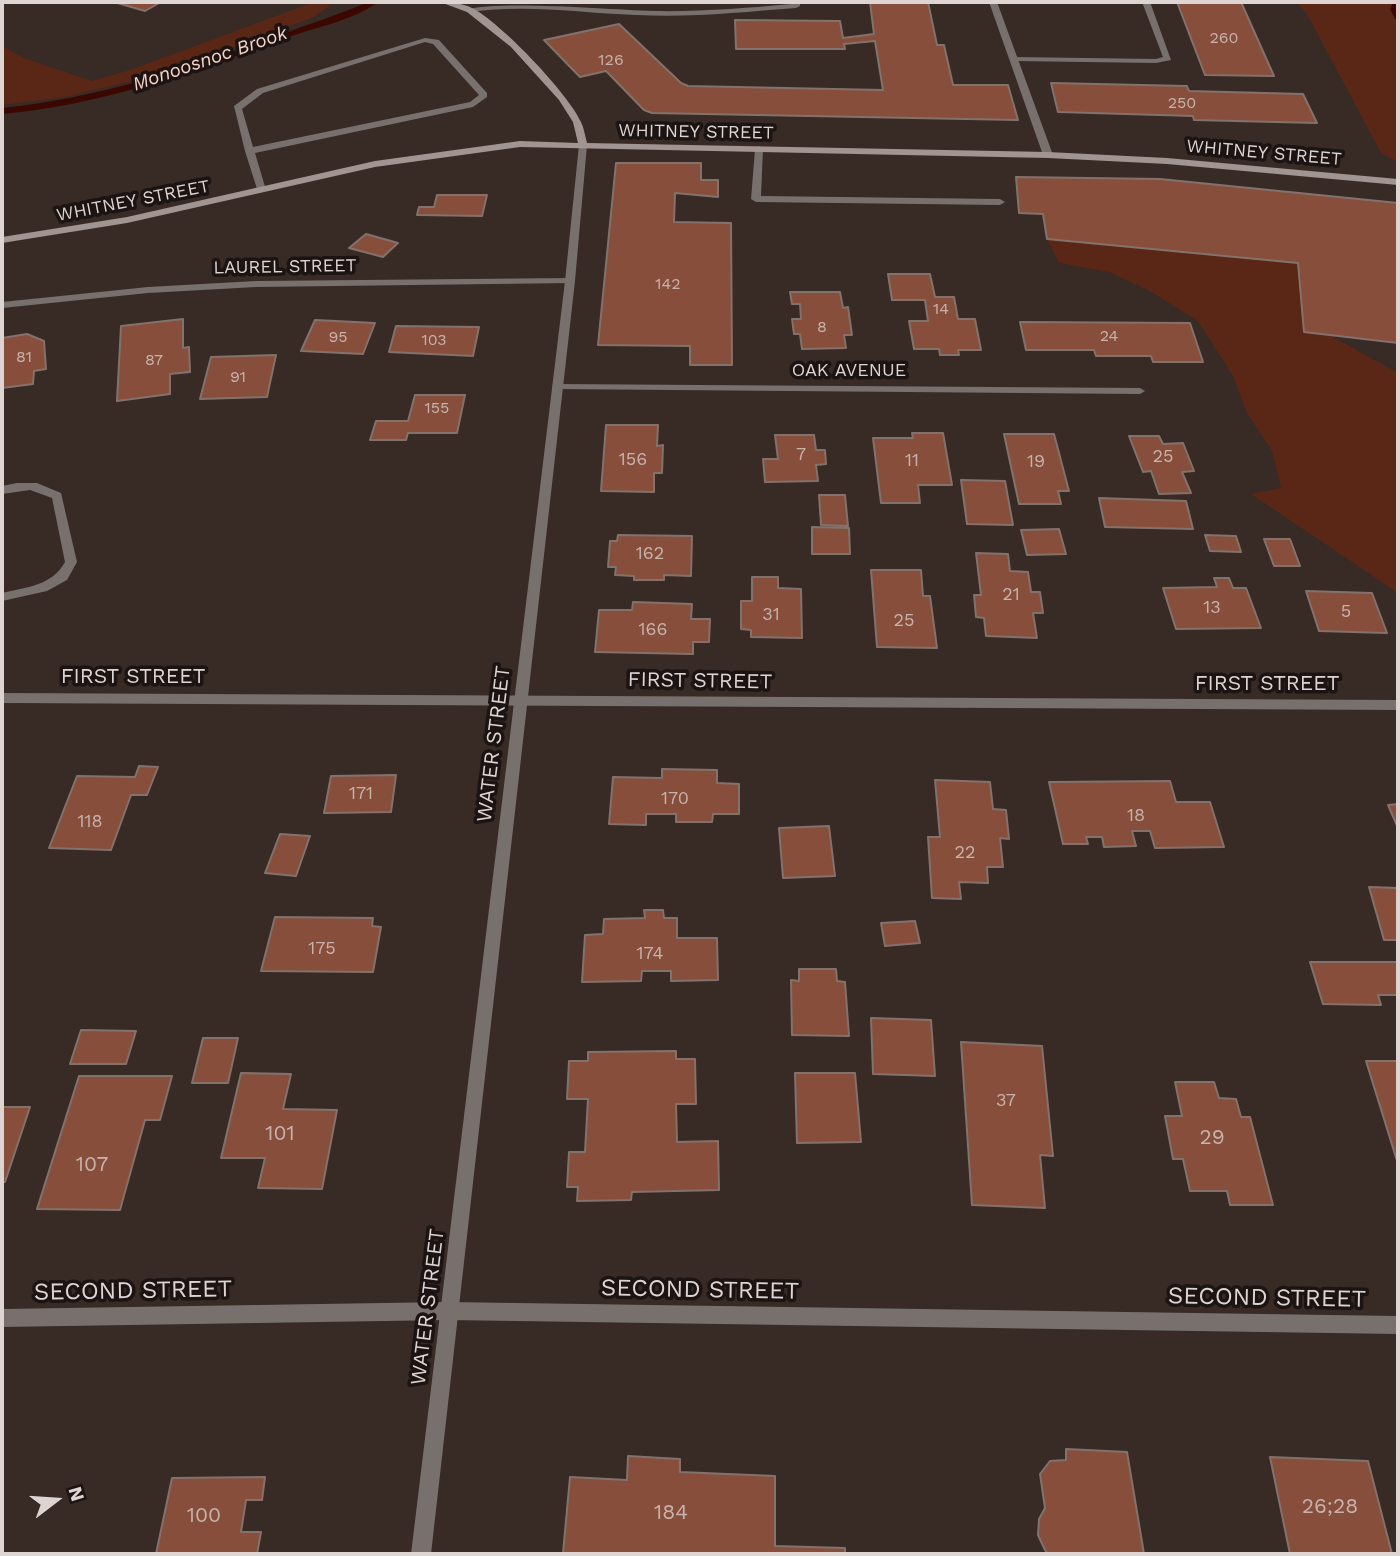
<!DOCTYPE html>
<style>
body{margin:0}
#map{position:relative;width:1400px;height:1556px;overflow:hidden;background:#382a25;font-family:"Work Sans",sans-serif}
canvas{display:block}
.frame{position:absolute;inset:0;border:4px solid #ded4d1;pointer-events:none}
.north{position:absolute;left:21px;top:1465px;width:70px;height:70px;-webkit-text-stroke:5px #1b1412;paint-order:stroke;rotate:73deg;font-size:19px;font-weight:700;line-height:28px;text-align:center;color:#ded4d1}
.north::after{content:'';display:block;margin:auto;width:24px;height:32px;background:#ded4d1;clip-path:polygon(50% 0,100% 100%,50% 72%,0 100%)}
</style>
<div id="map">
<canvas width="1400" height="1556"></canvas>
<div class="frame"></div>
<div class="north">N</div>
</div>
<script>
const context = document.querySelector('canvas').getContext('2d');
context.lineJoin = 'round';
function fillPath(path, color) { context.fillStyle = color; context.fill(path, 'evenodd'); }
function stroke(path, color, width, dash) { context.strokeStyle = color; context.lineWidth = width; context.lineCap = dash ? 'butt' : 'round'; context.setLineDash(dash || []); context.stroke(path); }
function drawText(font, color, halo, rows, align = 'center') {
  context.font = font + ' "Work Sans",sans-serif'; context.lineWidth = 7; context.setLineDash([]); context.textBaseline = 'middle'; context.strokeStyle = halo; context.fillStyle = color; for (const [text, x, y, turn = 0] of rows) {
    context.save(); context.translate(x, y); context.rotate((+turn || 0) * Math.PI / 180); context.textAlign = isNaN(turn) ? turn : align; if (halo) context.strokeText(text, 0, 0); context.fillText(text, 0, 0); context.restore();
  }
}
fillPath(new Path2D(`
 M314 2H329V6L314 17 169 72 65 97 2 105V46L24 58 92 81 130 70Z
 M1297 2H1398V162L1381 153 1308 16Z
 M1047 239 1298 263 1304 332 1331 336 1398 373V593L1251 494 1281 488 1272 451 1247 413 1233 376 1198 321 1150 291 1109 272 1059 263Z`), '#5a2716');
fillPath(new Path2D(`
 M368 2H378C354 20 317 27 289 37 195 71 102 105 2 114V108C98 98 187 69 277 36 308 24 339 15 368 2Z
 M1393 2H1398V19H1395L1390 9Z`), '#3a0800');
const building = new Path2D(`
 M114 2H161L145 11Z
 M870 2H935H928L937 45H944L953 85H1008L1018 120 652 113 644 110 606 71 580 77 544 40 619 24 681 83 688 86 883 90 875 41 844 44 845 49H736L735 20 840 21 843 38 874 34Z
 M1177 2H1241L1274 76 1205 75Z
 M1051 83 1187 86 1189 91 1303 94 1317 123 1194 120 1193 116 1058 112Z
 M616 163H701V180H718V197L675 193 674 222 731 223 732 365H690V346L598 345Z
 M1016 177 1160 179 1398 203V343L1304 332 1298 263 1047 239 1043 214 1019 213Z
 M437 195H487L482 216 417 215 419 207H434Z
 M366 234 398 243 383 257 349 248Z
 M888 274H930L935 297H954L958 319H975L981 350H958L959 355H940L939 349H914L909 321H928L925 300H892Z
 M790 292H840L843 308 848 307 852 335H844L846 348 802 349 800 334H794L792 319H801L800 304H792Z
 M183 319V348L189 347 190 372 170 374V394L117 401 121 326Z
 M315 320 375 323 363 354 301 351Z
 M1020 322 1190 323 1203 362H1153L1151 356H1096L1094 350H1026Z
 M396 326 479 327 473 356 389 352Z
 M27 334 44 341 46 369 34 371 33 384 2 388V338Z
 M276 355 267 397 200 399 211 357Z
 M415 395H465L457 433H408L406 440H370L376 421H408Z
 M606 425H658L657 446 663 445 662 473H654V492L601 491Z
 M912 433H943L952 485H918L920 503H881L873 438H913Z
 M1004 434H1054L1069 491H1058L1061 504H1019Z
 M775 435H814L816 450H825L826 464 816 465 818 481 765 482 763 459H778Z
 M1129 436H1159L1163 444 1183 443 1194 471 1182 472 1191 493 1159 494 1151 471 1143 472Z
 M961 480 1005 481 1013 525 967 524Z
 M819 495H845L848 526 821 525Z
 M1099 498 1186 501 1193 529 1105 527Z
 M812 527 849 528 850 554H812Z
 M1059 529 1066 554 1027 555 1021 530Z
 M618 535 692 536 691 576 664 575V580H634V576L615 575 616 567H608L610 541H617Z
 M1205 535 1236 536 1241 552 1210 551Z
 M1264 539H1290L1300 566H1274Z
 M976 553 1008 554 1010 571 1028 572 1031 592H1040L1043 613H1033L1037 638 986 636 984 618 976 617 974 595H981Z
 M871 570H921L923 596H930L937 648 877 647Z
 M752 577H778V588L801 589 802 638 751 637V630L741 629V601H752Z
 M1214 578H1229L1233 588H1246L1261 628 1176 629 1163 588 1217 587Z
 M1306 591 1372 593 1387 633 1319 631Z
 M633 602 692 604 691 619H710L709 642H693V654L595 652 599 610H632Z
 M139 766 158 767 147 795H131L111 850 49 848 77 776 135 777Z
 M662 769 717 770V783L739 784V814H713L712 822H676V814H646V825L609 824 613 777 662 778Z
 M396 775 391 812 324 813 331 776Z
 M935 780 990 782 993 809 1006 810 1009 839 1000 838 1003 867H987L988 883 959 882 961 899 932 898 928 837H940Z
 M1170 781 1176 802H1210L1224 847 1155 848 1150 831H1132L1136 846 1104 847 1102 837H1086L1088 844H1063L1049 782Z
 M1398 804V828L1388 805Z
 M829 826 835 876 783 878 779 828Z
 M280 834 310 836 296 876 265 873Z
 M1369 887 1398 888V940H1384Z
 M644 910H663L664 918H677V938H717L718 980 671 981V971H642L641 981 582 982 585 935 603 934 604 919 645 918Z
 M275 917 373 918 372 926 381 927 373 972 261 971Z
 M915 921 920 943 885 946 881 923Z
 M1310 962H1398V995H1378L1381 1005 1323 1004Z
 M799 969H836L837 981 845 982 849 1036 792 1035 791 980 799 981Z
 M871 1018 931 1020 935 1076 873 1074Z
 M81 1030 136 1031 126 1064H70Z
 M203 1038H238L228 1083H192Z
 M961 1042 1042 1046 1053 1156 1040 1155 1045 1208 972 1205Z
 M676 1051V1059H695L696 1104H676L677 1142 718 1141 719 1190 632 1192 631 1200 577 1201 578 1187H567L569 1152H585L588 1099H567L569 1061H588V1052Z
 M1366 1061H1398V1164Z
 M241 1073 291 1074 283 1109 337 1110 322 1189 258 1188 265 1158H221Z
 M795 1073H855L861 1142 797 1143Z
 M79 1076H172L160 1120H145L120 1210 37 1209Z
 M1175 1082H1214L1219 1098 1236 1099 1241 1117H1250L1273 1205H1230L1227 1191H1190L1183 1159H1173L1165 1116H1182Z
 M2 1107H30L5 1182H2Z
 M1066 1449 1127 1452 1144 1554H1048L1045 1550 1038 1535 1039 1519 1045 1508 1040 1474 1050 1461 1066 1460Z
 M628 1456 680 1459V1472L775 1476V1546L845 1548V1554L563 1553 570 1477 627 1480Z
 M1270 1457 1368 1461 1392 1554H1290Z
 M265 1477 262 1500H246L241 1532H261L257 1554H156L172 1478Z`);
fillPath(building, '#864e3b');
stroke(building, '#83726c', 2);
fillPath(new Path2D(`
 M1142 2H1150L1171 60 1156 63 1014 61 1010 59 1014 57 1156 59 1163 57Z
 M425 38 439 40 487 93V97L473 107 255 153 266 190 258 192 245 151 234 106 257 89ZM425 42 433 44 479 95 470 102 253 147 242 109 263 93Z
 M759 146 763 149 761 196 1000 199 1005 202 1000 205 756 202 751 199 755 149Z
 M17 483H37L61 493 77 562 67 580 47 591 2 601V593C26 587 52 586 65 562L52 498 30 490 2 494V486Z`), '#78706d');
fillPath(new Path2D(`
 M792 2H800V6L796 8C743 12 689 18 636 15 580 13 526 4 470 12L466 10C497 0 612 10 653 11 699 12 746 8 792 4Z
 M989 2H997L1053 155 1051 157 1043 155Z
 M570 278 574 279V283L256 287 148 293 2 308V302L148 287 256 281Z
 M557 384 1140 388 1145 391 1140 394 553 389 552 387Z
 M2 693 1398 700V710L2 703Z
 M448 1302 1398 1316V1334L448 1320 2 1327V1309Z`), '#78706d');
fillPath(new Path2D(`
 M583 142 587 145 575 281 431 1554H411L565 281 579 145Z`), '#78706d');
fillPath(new Path2D(`
 M440 2C450 2 462 3 472 8 500 22 568 93 581 122 584 128 585 136 587 143L1048 152 1167 158 1398 179V185L1167 164 1048 158 520 147 375 167 127 223 2 243V237L127 217 375 161 520 141 578 143 573 122 559 100 511 47 467 12Z`), '#a19591');
drawText('16px', '#c8b2ac', null, [
 ["260",1224,38],
 ["126",611,60],
 ["250",1182,103],
 ["142",668,284],
 ["14",941,309],
 ["8",822,327],
 ["24",1109,336],
 ["95",338,337],
 ["103",434,340],
 ["81",24,357],
 ["87",154,360],
 ["91",238,377],
 ["155",437,408]
]);
drawText('18px', '#ded4d1', '#1b1412', [
 ["WHITNEY STREET",696,132,1],
 ["WHITNEY STREET",1264,153,5],
 ["WHITNEY STREET",133,201,-11],
 ["LAUREL STREET",285,267,-1],
 ["OAK AVENUE",849,371]
]);
drawText('18px', '#c8b2ac', null, [
 ["7",801,455],
 ["25",1163,457],
 ["156",633,460],
 ["11",912,461],
 ["19",1036,462],
 ["162",650,554],
 ["21",1011,595],
 ["13",1212,608],
 ["5",1346,612],
 ["31",771,615],
 ["25",904,621],
 ["166",653,630],
 ["171",361,794],
 ["170",675,799],
 ["18",1136,816],
 ["118",90,822],
 ["22",965,853],
 ["175",322,949],
 ["174",650,954],
 ["37",1006,1101]
]);
drawText('italic 19px', '#f8d3c7', '#1b1412', [
 ["Monoosnoc Brook",210,59,-19]
]);
drawText('21px', '#ded4d1', '#1b1412', [
 ["FIRST STREET",133,677],
 ["FIRST STREET",700,681,1],
 ["FIRST STREET",1267,684],
 ["WATER STREET",494,744,-83],
 ["WATER STREET",428,1307,-83]
]);
drawText('21px', '#c8b2ac', null, [
 ["101",280,1134],
 ["29",1212,1138],
 ["107",92,1165],
 ["26;28",1330,1507],
 ["184",671,1513],
 ["100",204,1516]
]);
drawText('24px', '#ded4d1', '#1b1412', [
 ["SECOND STREET",700,1290,1],
 ["SECOND STREET",133,1291,-1],
 ["SECOND STREET",1267,1298,1]
]);
</script>
